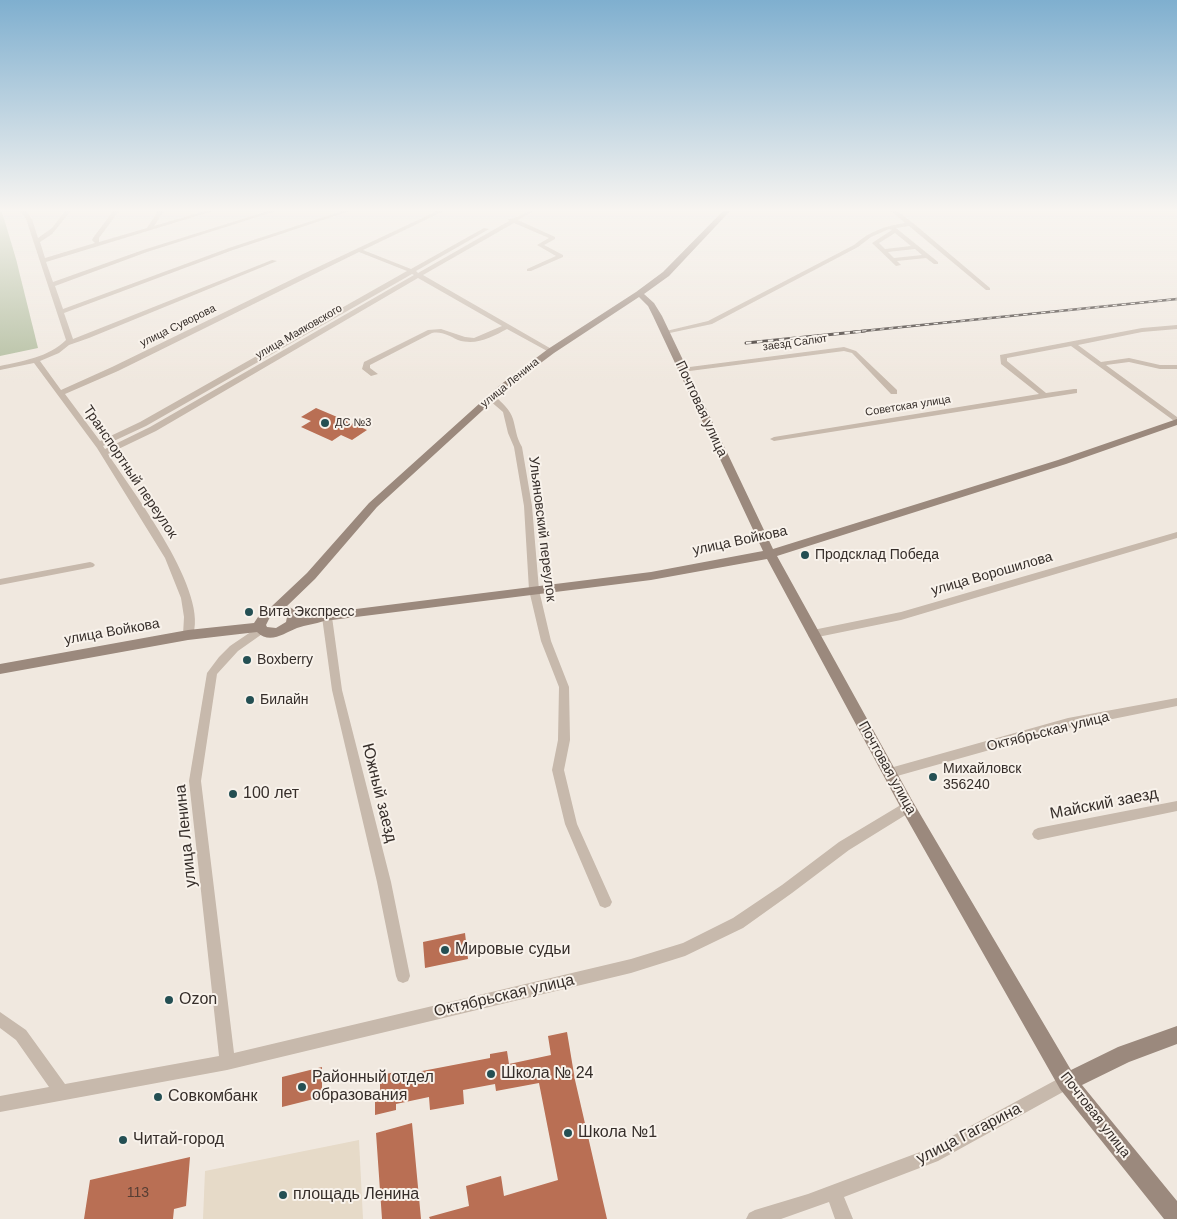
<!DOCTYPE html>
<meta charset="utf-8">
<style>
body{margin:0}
canvas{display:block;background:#f0e8df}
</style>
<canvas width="1177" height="1219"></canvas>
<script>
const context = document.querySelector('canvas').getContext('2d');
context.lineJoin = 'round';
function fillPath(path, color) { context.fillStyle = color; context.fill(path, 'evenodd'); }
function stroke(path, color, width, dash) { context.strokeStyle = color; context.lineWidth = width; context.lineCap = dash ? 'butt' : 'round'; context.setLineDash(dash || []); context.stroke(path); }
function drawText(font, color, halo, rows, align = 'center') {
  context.font = font + ' Arial,sans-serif'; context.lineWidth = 4; context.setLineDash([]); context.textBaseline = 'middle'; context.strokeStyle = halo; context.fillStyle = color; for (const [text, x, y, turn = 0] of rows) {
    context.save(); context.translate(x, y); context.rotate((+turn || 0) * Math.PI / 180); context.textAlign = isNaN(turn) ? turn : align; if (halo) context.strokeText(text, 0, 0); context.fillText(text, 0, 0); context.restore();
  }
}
fillPath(new Path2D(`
 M0 211 2 212 16 259 38 348 0 356Z`), '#b3bea0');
fillPath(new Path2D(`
 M359 1140 363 1219H203L205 1171Z`), '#e6dac8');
fillPath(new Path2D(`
 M316 408 356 425 367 430 352 440 341 435 332 441 301 427 311 421 301 417Z
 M465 933 468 959 425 968 423 942Z
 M567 1032 575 1080 607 1219H430L429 1217 469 1206 466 1186 501 1176 504 1196 558 1180 539 1083 496 1091 495 1084 463 1090 464 1104 430 1110 429 1097 396 1104V1110L375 1115V1097L380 1096V1075L396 1072V1076L490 1058V1054L507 1051 509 1064 551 1055 548 1036Z
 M322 1067V1097L282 1107V1077Z
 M412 1123 421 1219H382L376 1133Z
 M190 1157 186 1206 174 1209 173 1219H84L90 1180Z`), '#b96f54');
fillPath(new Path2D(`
 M20 211H26L32 219 38 238 52 228 65 211H71L52 234 40 242 45 258 95 243 92 240 93 238 113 211H119L99 238V242L147 228 158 211H164L154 226 205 211H213L46 262 53 282 143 250 268 211H276L147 252 55 286 63 309 229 248 342 211H350L233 250 64 313 73 339 272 260 277 261 89 338 69 345 59 353 40 361 61 390 112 367 301 275 437 211H444L363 250 411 269 484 228 489 229 416 271 418 273 509 221 508 219C517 219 524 211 534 211L518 220 555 237V239L544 245 563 255V257L531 271H527V269L556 256 537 245 549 238 514 223 423 275 555 351 549 352 507 329C492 337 476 346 458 340 449 336 442 331 432 333L370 365V368L378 374 371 376 362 369 364 362 428 330 441 329 465 337 474 338 502 326 418 278 156 431 108 454C132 491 212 594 192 638H184L183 635 184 617 181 598 165 558 97 448 34 363 0 370V366C23 361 49 357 66 340L26 219ZM359 252 407 271 140 422 100 441 65 394 118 371ZM412 274 414 275 150 427 105 449 103 446 146 426Z
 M891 211H897L913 223 990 288V290H986L909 226 896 228 938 262V264H934L926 258 897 261 901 265 896 266 872 243 892 230 889 229 871 237 858 247 712 324 665 334 662 332 708 321 854 245C870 231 885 226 905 223ZM895 233 911 246 885 249 879 243ZM915 249 922 255 894 258 888 252Z
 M1177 325V329L1142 332 1078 345 1101 362 1129 358 1160 365H1177V369H1160L1129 362 1106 365 1177 417V423L1071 346 1007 358V361L1046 393 1074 389H1077V393L774 441 770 439 774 437 1039 394 1001 364 1000 355 1142 328Z
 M844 347 856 351 897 390V394H891L852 353 844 351 682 372 678 370 682 368Z
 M489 396H495C502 403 510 409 513 419 516 429 516 437 522 447L532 506 539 590 551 641 569 687 570 740 564 770 577 824 612 902 610 906 605 908 600 906 565 824 552 770 558 740 559 687 541 641 529 590 524 506 514 447 508 433 503 412 489 400Z
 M1177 532V538L901 620 813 638 809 637 808 634 809 631 813 630 901 612Z
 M90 562 93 563 95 565 93 567 0 585V579Z
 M327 613 332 617 342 690 391 882 410 976 408 981 403 983 398 981 396 976 377 882 332 690 322 617Z
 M261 625 265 626 266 629 265 632 238 651 217 674 201 781 234 1053 631 959 683 943 733 918 782 885 839 842 904 803 908 802 912 803 914 807 912 811 849 850 792 893 743 928 685 956 631 973 227 1070 0 1112V1096L49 1087 16 1040 0 1028V1012L26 1030 65 1084 219 1056 189 781 207 673 219 657 230 646Z
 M1177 698V706L1068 728 890 778 886 777 884 773 886 769 890 768 1068 718Z
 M1177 801V811L1038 840 1034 838 1032 834 1034 830 1038 828Z
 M1067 1074 1072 1077 1075 1082 1072 1087 938 1161 844 1197 853 1219H835L829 1202 781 1219H746L749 1213 755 1210 808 1194 928 1149Z`), '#c7b9ac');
fillPath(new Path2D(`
 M723 211H730L669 276 644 294 654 303 662 316 773 549 1058 460 1177 419V425L1066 464 777 556 913 802 1071 1070 1118 1047 1177 1026V1044L1129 1062 1082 1085 1177 1201V1219H1164L1060 1089 903 812 767 559 651 580 324 621C315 624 306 625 297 628 284 633 270 645 257 632L188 640 0 674V664L188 630 254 623 262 611 272 606 307 573 369 503 500 385 548 349 636 292 663 272ZM639 297 648 306 653 316 763 551 651 572 324 613 300 618 297 611 287 606 315 579 377 507 506 389 554 353ZM278 614 287 617 286 622 276 628 267 627 266 625 270 617Z`), '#9b897d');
const railFar1 = new Path2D(`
 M853 332 1177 299`);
const rail = new Path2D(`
 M746 343 865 331`);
stroke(railFar1, '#362e2a', 2.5);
stroke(rail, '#362e2a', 3);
stroke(railFar1, '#f8f2eb', 1, [4.5]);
stroke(rail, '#f8f2eb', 2, [5.5]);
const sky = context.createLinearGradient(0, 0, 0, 382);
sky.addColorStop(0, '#7fafcf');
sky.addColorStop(0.55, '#f8f5f1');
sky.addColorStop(1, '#f8f5f100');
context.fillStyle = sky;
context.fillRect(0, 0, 1177, 382);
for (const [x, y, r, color] of [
 [325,423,5,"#244f53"],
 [805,555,5,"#244f53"],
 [249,612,5,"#244f53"],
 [247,660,5,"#244f53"],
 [250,700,5,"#244f53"],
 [933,777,5,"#244f53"],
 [233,794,5,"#244f53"],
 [445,950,5,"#244f53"],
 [169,1000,5,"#244f53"],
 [491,1074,5,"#244f53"],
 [302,1087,5,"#244f53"],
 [158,1097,5,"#244f53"],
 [568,1133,5,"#244f53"],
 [123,1140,5,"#244f53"],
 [283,1195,5,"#244f53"]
]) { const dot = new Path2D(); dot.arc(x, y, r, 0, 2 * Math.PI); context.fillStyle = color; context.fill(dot); stroke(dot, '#f8f2eb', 2); }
drawText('11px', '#362e2a', '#f8f2eb', [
 ["улица Суворова",178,326,-26],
 ["улица Маяковского",299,332,-30],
 ["заезд Салют",795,343,-8],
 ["улица Ленина",510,383,-39],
 ["Советская улица",908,406,-9]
]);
drawText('11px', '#362e2a', '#f8f2eb', [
 ["ДС №3",335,423]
], 'left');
drawText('14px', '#362e2a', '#f8f2eb', [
 ["Почтовая улица",701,409,65],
 ["Транспортный переулок",130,472,56],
 ["Ульяновский переулок",542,529,83],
 ["улица Войкова",740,541,-12],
 ["улица Ворошилова",992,574,-16],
 ["улица Войкова",112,632,-10],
 ["Октябрьская улица",1048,732,-14],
 ["Почтовая улица",887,768,61],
 ["Почтовая улица",1095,1115,52]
]);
drawText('14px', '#362e2a', '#f8f2eb', [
 ["Продсклад Победа",815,555],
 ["Вита Экспресс",259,612],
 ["Boxberry",257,660],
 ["Билайн",260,700],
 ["Михайловск",943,769],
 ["356240",943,785]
], 'left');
drawText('14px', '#573e34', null, [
 ["113",138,1193]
]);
drawText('16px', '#362e2a', '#f8f2eb', [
 ["Южный заезд",379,793,76],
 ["Майский заезд",1104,804,-11],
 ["улица Ленина",186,836,-96],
 ["Октябрьская улица",504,996,-13],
 ["улица Гагарина",969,1134,-27]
]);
drawText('16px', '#362e2a', '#f8f2eb', [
 ["100 лет",243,794],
 ["Мировые судьи",455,950],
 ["Ozon",179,1000],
 ["Школа № 24",501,1074],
 ["Районный отдел",312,1078],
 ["образования",312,1096],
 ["Совкомбанк",168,1097],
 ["Школа №1",578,1133],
 ["Читай-город",133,1140],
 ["площадь Ленина",293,1195]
], 'left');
</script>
